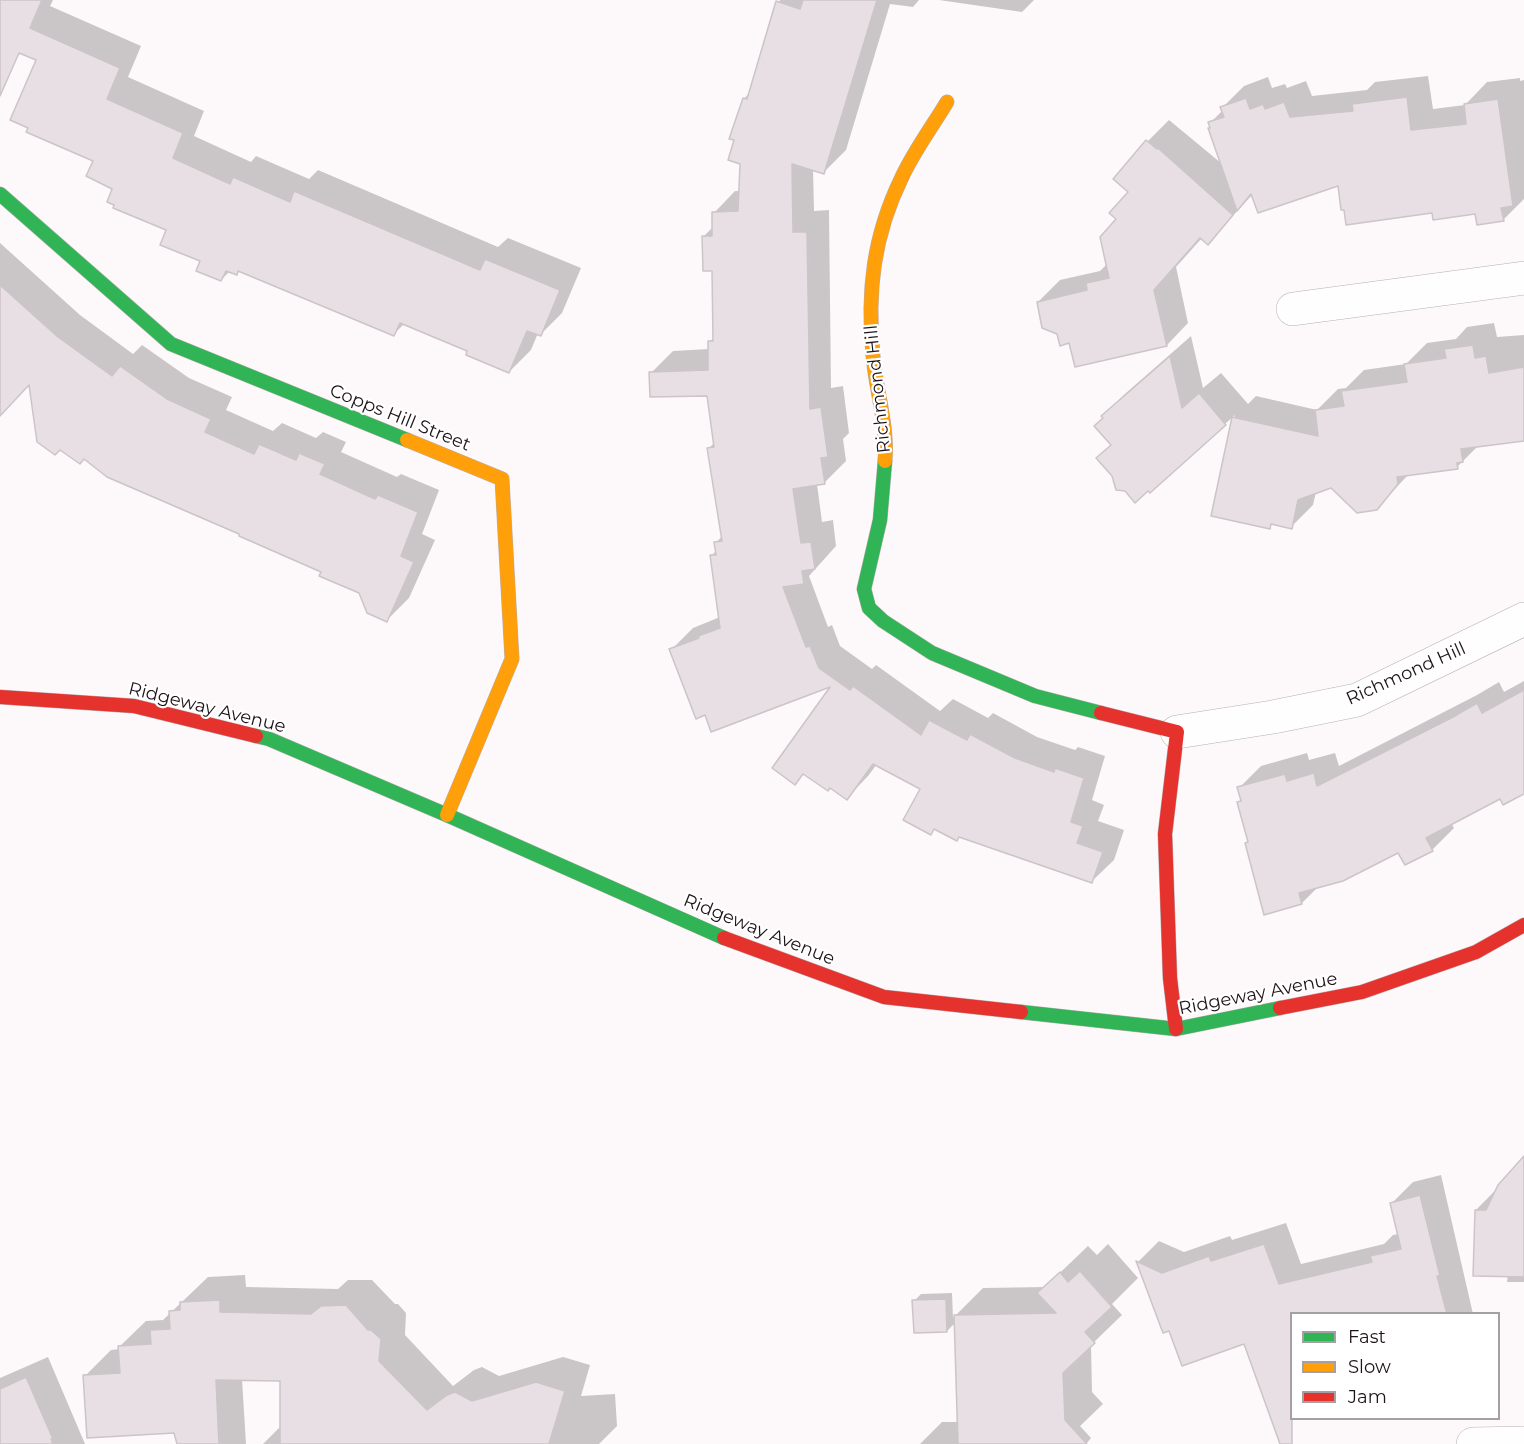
<!DOCTYPE html>
<style>
body{margin:0}
#map{position:relative;width:1524px;height:1444px;overflow:hidden;background:#fdf8fa;font-family:Montserrat,sans-serif}
canvas{display:block}
.legend{position:absolute;left:1290px;top:1312px;width:210px;height:108px;box-sizing:border-box;background:#fff;border:2px solid #a5a1a3;margin:0;padding:8px 10px;list-style:none;font-size:18px;color:#1d1318}
.legend li{display:flex;align-items:center;gap:12px;height:30px}
.legend b{width:30px;border:2px solid #a5a1a3}
</style>
<div id="map">
<canvas width="1524" height="1444"></canvas>
<ul class="legend">
<li><b style="height:8px;background:#30b455"></b>Fast</li>
<li><b style="height:8px;background:#ff9f0a"></b>Slow</li>
<li><b style="height:8px;background:#e5322d"></b>Jam</li>
</ul>
</div>
<script>
const context = document.querySelector('canvas').getContext('2d');
context.lineJoin = 'round';
function fillPath(path, color) { context.fillStyle = color; context.fill(path, 'evenodd'); }
function stroke(path, color, width, dash) { context.strokeStyle = color; context.lineWidth = width; context.lineCap = dash ? 'butt' : 'round'; context.setLineDash(dash || []); context.stroke(path); }
function drawText(font, color, halo, rows, align = 'center') {
  context.font = font + ' Montserrat,sans-serif'; context.lineWidth = 4.5; context.setLineDash([]); context.textBaseline = 'middle'; context.strokeStyle = halo; context.fillStyle = color; for (const [text, x, y, turn = 0] of rows) {
    context.save(); context.translate(x, y); context.rotate((+turn || 0) * Math.PI / 180); context.textAlign = isNaN(turn) ? turn : align; if (halo) context.strokeText(text, 0, 0); context.fillText(text, 0, 0); context.restore();
  }
}
fillPath(new Path2D(`
 M0 0H53L50 6 141 46 128 77 204 111 194 136 251 162 256 156 309 179 318 170 498 247 508 238 581 268 562 313 541 334 538 333 531 350 509 372 469 350 405 323 394 334 240 270 236 273 230 271 221 280 168 230 114 188 95 160 38 59 0 43Z
 M780 0H919L913 7 890 4 846 150 824 172 813 169 814 211 829 210 831 388 843 386 849 433 843 439 846 461 824 483 817 484 822 522 833 520 836 546 809 576 828 627 832 625 840 646 872 669 876 665 940 711 953 699 988 718 993 713 1037 737 1075 750 1078 747 1105 756 1092 800 1104 805 1098 821 1124 830 1114 860 1092 881 961 836 957 840 936 828 931 833 922 788 877 764 868 776 847 798 831 786 804 773 795 783 834 684 706 713 671 650 693 628 720 617 711 556 717 550 716 543 722 536 709 448 715 442 708 395 651 373 673 351 709 349V342L715 337 714 269 703 237 714 226V213L735 191H740L744 99 750 92Z
 M939 0H1034L1022 12Z
 M1428 76 1433 109 1465 105 1487 82 1520 78V81L1524 80V199L1503 220 1476 213 1433 211 1339 184 1253 194 1208 243 1202 238 1176 267 1188 323 1167 345 1070 342 1059 333 1038 302 1060 280 1100 271 1107 264 1118 219 1148 141 1169 120 1221 163 1210 123 1223 110 1222 108 1244 86 1268 77 1272 88 1285 84 1287 88 1306 81 1312 96 1367 90 1375 82Z
 M0 243 80 315 133 354 142 345 189 378 232 397 226 410 273 431 282 423 316 438 323 432 346 442 341 452 397 477 401 474 439 490 422 534 435 540 409 598 387 620 360 592 323 572 30 384 0 411Z
 M1494 323 1497 337 1524 335V439L1479 445 1457 467 1409 474 1376 509 1332 486 1316 492 1313 505 1291 527 1273 523 1269 527 1213 515 1235 415 1225 424 1112 444 1103 416 1125 394 1191 336 1203 388 1221 373 1248 404 1256 396 1317 410 1338 389 1346 388 1364 370 1406 364 1427 343 1456 339 1467 327Z
 M1524 681V785L1451 823 1454 828 1432 850 1399 851 1319 886 1302 903 1246 843 1249 840 1239 803 1242 800 1239 788 1261 766 1307 753 1309 760 1335 753 1339 766 1477 695 1499 682 1504 692Z
 M1524 1161V1282H1507L1508 1275 1476 1210Z
 M1441 1175 1473 1314H1292L1244 1342 1170 1329 1164 1331 1138 1262 1159 1241 1184 1252 1230 1236 1232 1240 1286 1223 1301 1264 1384 1244 1393 1235 1399 1234 1391 1204 1413 1182Z
 M1108 1244 1138 1278 1112 1304 1122 1315 1091 1345 1092 1392 1103 1404 1080 1426 1091 1438 1086 1444H920L942 1422H959L956 1322 947 1331 914 1301 921 1294 952 1293 953 1318 983 1288 1045 1287 1088 1246 1097 1255Z
 M245 1275 246 1287 338 1289 348 1280H372L395 1304H398L406 1313 405 1335 453 1386 474 1370 482 1367 499 1376 563 1357 590 1365 581 1396 615 1394 617 1426 599 1444H263L281 1426 282 1380 242 1379 246 1444H177L176 1432 85 1376 111 1350 120 1349V1346L146 1321 163 1320 208 1277Z
 M48 1357 85 1444H0V1378Z`), '#0003');
const building = new Path2D(`
 M0 0H42L30 28 120 68 107 99 183 133 173 158 230 184 233 177 290 202 294 191 480 270 485 259 560 290 541 336 527 331 509 373 466 355 467 351 400 323 394 336 238 271 237 275 226 271 221 281 196 271 200 261 160 245 166 230 113 208 114 205 107 202 112 189 86 176 93 161 26 132 28 128 10 120 36 60 19 53 0 96Z
 M803 0H877L824 174 792 164 793 232H807L810 409 821 407 828 457 821 458 825 484 793 489 801 543 811 542 815 569 802 571 804 584 783 587 806 647 810 646 819 668 850 690 853 686 921 735 929 720 967 740 970 734 1015 758 1054 772 1055 768 1084 778 1071 822 1083 826 1077 843 1103 852 1092 883 959 837 957 841 934 829 931 835 903 820 920 789 873 764 847 800 830 788 828 791 803 774 795 785 772 768 830 687 711 732 705 715 696 719 669 649 699 638 698 636 720 628 710 555H716L714 542 722 541 707 448 714 447 707 396 650 397 649 372 708 370V341H713L712 271H703L702 236H712V212L738 211 740 164 728 160 734 140 729 139 743 98 747 99 776 1 800 9Z
 M1407 97 1411 130 1466 124 1464 104 1498 99 1513 206 1501 208 1504 221 1477 225 1475 214 1433 220 1432 213 1346 225 1344 210H1341L1338 186 1258 213 1251 194 1237 211 1208 128H1210L1208 122 1224 117 1220 107 1246 98 1250 109 1263 104 1265 109 1284 102 1290 117 1353 111 1352 104Z
 M1146 140 1157 149 1158 148 1233 215 1208 245 1200 238 1154 290 1167 346 1075 367 1069 343 1060 346 1057 334 1042 328 1037 302 1087 290 1086 283 1109 278 1100 237 1116 219 1109 213 1128 192 1113 179Z
 M0 285 58 337 112 376 120 366 167 399 211 419 205 432 254 454 259 444 296 460 299 453 325 464 320 474 375 499 378 495 418 512 401 556 414 562 387 622 367 613 359 593 319 576 321 572 239 536V534L107 477 84 459 80 464 60 450 55 455 37 442 29 385 0 416Z
 M1473 345 1475 358 1486 356 1489 373 1524 367V441L1461 449 1463 462 1457 463 1458 469 1397 477 1398 484 1377 510 1357 513 1331 488 1298 500 1292 529 1271 524 1270 529 1211 516 1232 417 1318 436 1315 410 1344 406 1341 391 1407 382 1404 364 1446 358 1444 349Z
 M1170 356 1182 408 1199 393 1226 425 1150 493 1148 491 1135 503 1125 491 1116 490 1112 476 1096 458 1111 445 1094 426 1103 418 1101 416Z
 M1524 690V794L1503 805 1500 799 1426 838 1433 851 1405 865 1398 853 1343 881 1299 893 1302 904 1264 915 1245 843 1248 842 1237 802 1241 801 1237 787 1285 774 1287 781 1314 773 1317 786 1453 717 1477 703 1482 713Z
 M1524 1156V1277L1473 1276 1475 1210H1486L1498 1185Z
 M1420 1195 1440 1276H1437L1447 1314H1292V1444H1280L1244 1344 1182 1366 1169 1331 1163 1333 1136 1261 1162 1273 1209 1256 1211 1261 1264 1244 1279 1284 1372 1262 1370 1256 1401 1249 1390 1203Z
 M1080 1271 1112 1307 1085 1332 1095 1343 1063 1373 1065 1420 1087 1444H958L954 1315 1056 1313 1037 1293 1060 1272 1068 1282Z
 M946 1299 947 1332 914 1333 912 1300Z
 M220 1300V1312L311 1314 321 1306 346 1305 368 1330H371L381 1339 379 1361 427 1410 447 1395 455 1392 472 1401 536 1382 565 1391 549 1444H280V1381L216 1380 219 1444H177L174 1433 87 1438 83 1375 120 1373 118 1346 151 1344 150 1330 170 1329 169 1311 180 1310V1302Z
 M26 1377 53 1439H51L53 1444H0V1389Z`);
fillPath(building, '#e7dfe3');
stroke(building, '#ccc4c7', 1.5);
const street = new Path2D(`
 M1293 309 1524 278
 M1177 732 1273 717 1357 700 1524 619
 M1473 1444 1524 1443`);
const fast = new Path2D(`
 M0 194 171 344 407 440
 M885 461 880 520 864 589 869 608 883 621 932 653 1035 696 1101 713
 M256 736 269 739 447 815 724 938
 M1021 1012 1176 1029 1280 1008`);
const slow = new Path2D(`
 M407 440 502 479 512 659 447 815
 M885 461C888 426 876 391 873 356 867 292 873 236 902 177 914 151 932 127 947 102`);
const jam = new Path2D(`
 M0 697 134 706 256 736
 M1101 713 1177 732 1165 834 1170 978 1176 1029
 M724 938 884 997 1021 1012
 M1280 1008 1362 992 1476 952 1524 925`);
stroke(street, '#b8b0b4', 34);
stroke(fast, '#b8b0b4', 15);
stroke(slow, '#b8b0b4', 15);
stroke(jam, '#b8b0b4', 15);
stroke(street, '#fffefe', 33);
stroke(fast, '#30b455', 14);
stroke(slow, '#ff9f0a', 14);
stroke(jam, '#e5322d', 14);
drawText('18px', '#1d1318', '#fff', [
 ["Richmond Hill",878,389,-96],
 ["Copps Hill Street",400,418,22],
 ["Richmond Hill",1406,674,-24],
 ["Ridgeway Avenue",207,708,14],
 ["Ridgeway Avenue",759,930,22],
 ["Ridgeway Avenue",1258,994,-11]
]);
</script>
